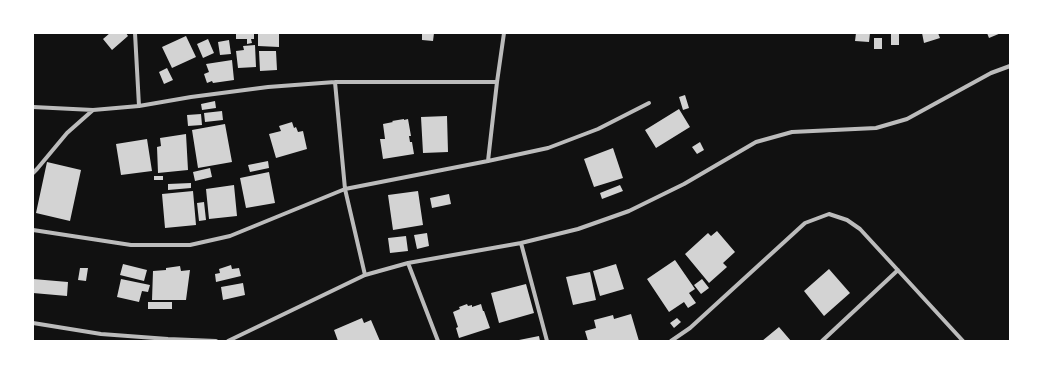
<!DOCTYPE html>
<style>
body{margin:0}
#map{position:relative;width:1043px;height:374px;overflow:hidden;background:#111;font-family:Quicksand,sans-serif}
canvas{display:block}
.frame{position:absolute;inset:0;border:34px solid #fff;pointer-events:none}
</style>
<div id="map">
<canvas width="1043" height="374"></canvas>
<div class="frame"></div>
</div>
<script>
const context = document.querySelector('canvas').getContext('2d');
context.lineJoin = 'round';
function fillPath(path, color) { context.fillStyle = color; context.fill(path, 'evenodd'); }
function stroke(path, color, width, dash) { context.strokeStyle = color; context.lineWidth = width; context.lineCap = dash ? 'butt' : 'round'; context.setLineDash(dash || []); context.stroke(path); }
fillPath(new Path2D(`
 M110 33H126L128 36 112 50 103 39Z
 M236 33H254V39H251L252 43 247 44V39H236Z
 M258 33H279V47L258 46Z
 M422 33H434L433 41 422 40Z
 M856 33H870L869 42 855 41Z
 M891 33H899V45H891Z
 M922 33H938L940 38 924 43Z
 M987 33H1001L989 38Z
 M186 36 196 57 172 68 162 47Z
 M874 38H882V49H874Z
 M208 39 214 53 203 58 197 44Z
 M229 40 231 54 220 55 218 42Z
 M255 45 256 67 238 68 236 51 244 50 243 46Z
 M259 51H276L277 70 260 71Z
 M232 60 234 80 213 83 212 81 207 83 204 74 209 72 206 64Z
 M167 68 173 80 164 84 159 72Z
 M685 95 689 108 683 110 679 97Z
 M215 101 216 108 202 110 201 104Z
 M679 109 690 127 656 148 645 130Z
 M222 111 223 120 205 122 204 113Z
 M201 114 202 125 188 126 187 115Z
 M447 116 448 152 423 153 421 117Z
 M404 119V120L408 119 411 136H409L410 142H412L414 154 383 159 380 139H385L383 124 393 122 392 121Z
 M292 122 294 128 296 127 298 132 303 131 307 149 276 158 269 134 281 131 279 126Z
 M225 124 232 162 198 168 192 130Z
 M186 134 188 170 158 173 157 147 161 146 160 138Z
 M147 139 152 171 121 175 116 144Z
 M700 142 704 150 697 154 692 147Z
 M613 148 623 178 594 187 584 159Z
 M268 161 269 168 250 172 248 165Z
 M47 162 81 170 70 221 36 213Z
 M210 168 212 177 195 181 193 172Z
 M269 172 275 203 246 208 240 178Z
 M154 176H163V180H154Z
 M191 183V188L168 190V184Z
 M234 185 237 216 209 219 206 189Z
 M620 185 623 191 602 199 600 193Z
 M193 191 196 225 165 228 162 194Z
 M418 191 423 225 393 230 388 195Z
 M449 194 451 204 432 208 430 198Z
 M204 202 206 220 199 221 197 203Z
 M717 231 735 252 723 263 727 267 709 283 685 254 708 233 711 236Z
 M427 233 429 246 417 249 414 235Z
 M406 236 408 251 390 253 388 238Z
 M675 260 695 289 689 293 696 303 688 308 684 302 669 312 647 279Z
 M123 264 147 270 144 281 120 275Z
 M616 264 624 289 600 296 593 271Z
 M231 265 232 269 239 268 241 276 216 282 215 274 220 273 219 269Z
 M180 266 181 271 190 270 186 300H152L153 271 166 270V268Z
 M80 268H88L86 281 78 280Z
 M829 269 850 293 824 316 804 291Z
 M590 272 596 300 573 305 566 277Z
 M33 279 68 282 67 296 33 293Z
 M121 279 150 285 148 292 142 291 139 302 117 297Z
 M702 279 709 288 701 294 694 285Z
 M243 283 245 295 223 300 221 287Z
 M526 284 534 313 499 323 491 293Z
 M148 302H172V309H148Z
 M467 304 468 306 472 305V307L481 304 483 311H484L490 328 459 338 456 328 458 327 453 312 460 309 459 307Z
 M631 314 639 341H588L585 331 596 328 594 320 613 315 614 319Z
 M362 318 364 323 371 320 380 341H338L334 330Z
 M677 318 681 322 674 328 670 323Z
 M779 327 791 341H762Z
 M539 336 540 341H519V340Z`), '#d3d3d3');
stroke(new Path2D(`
 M135 33 139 106
 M335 82 345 189 365 275
 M33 107 93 110 139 106 191 97 268 87 335 82H497
 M488 161 497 82 504 33
 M33 173 37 169 67 133 93 110
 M33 230 131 245H190L230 236 345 189 488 161 548 148 598 129 649 103
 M521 243 547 341
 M408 263 438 341
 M33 323 101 334 168 339 216 341
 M228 341 365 275 408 263 521 243 578 229 629 211 684 184 756 142 792 132 876 128 907 119 991 73 1010 66
 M671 341 690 328 805 223 829 214 847 220 860 229 963 341
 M822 341 898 270`), '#bcbcbc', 4);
</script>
